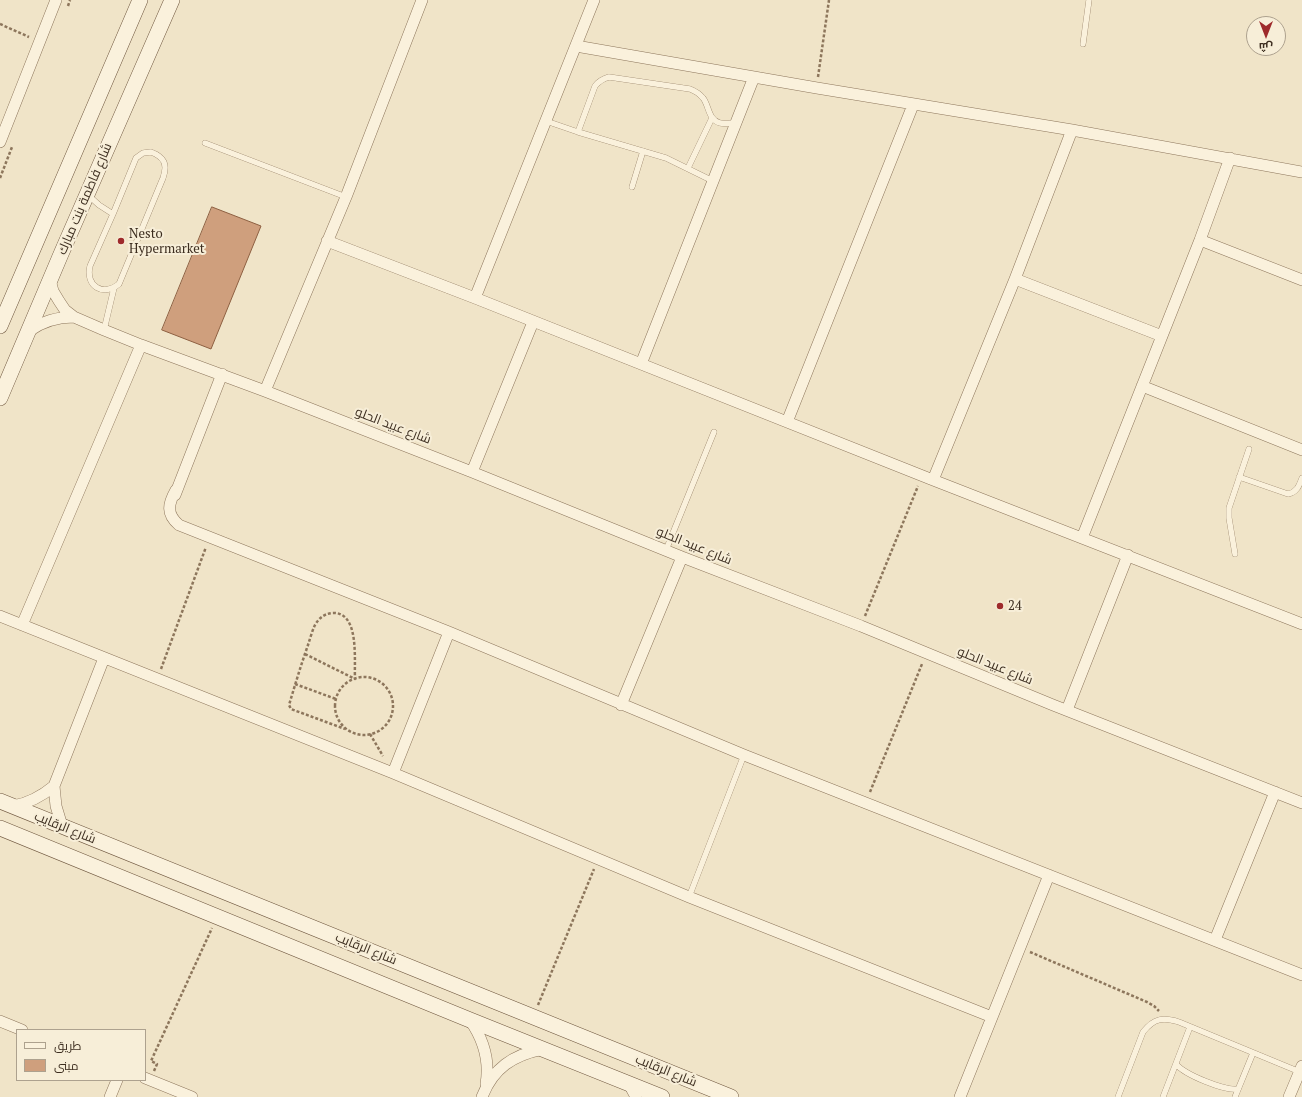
<!DOCTYPE html>
<meta charset="utf-8">
<style>
body{margin:0}
#map{position:relative;width:1302px;height:1097px;overflow:hidden;background:#f0e4c8;font-family:"PT Serif",Cairo,serif}
canvas{display:block}
.legend{position:absolute;left:16px;top:1029px;width:130px;height:52px;box-sizing:border-box;background:#f7eed8;border:1px solid #ada18e;margin:0;padding:5px 7px;list-style:none;font-size:12px;color:#3d2e20}
.legend li{display:flex;align-items:center;gap:8px;height:20px}
.legend b{width:20px;border:1px solid #ada18e}
.north{position:absolute;left:1246px;top:16px;width:40px;height:40px;box-sizing:border-box;background:#f7eed8;border:1px solid #ada18e;border-radius:50%;rotate:180deg;font-size:11px;font-weight:700;line-height:16px;text-align:center;color:#3d2e20}
.north::after{content:'';display:block;margin:auto;width:14px;height:18px;background:#9e2a2b;clip-path:polygon(50% 0,100% 100%,50% 72%,0 100%)}
</style>
<div id="map">
<canvas width="1302" height="1097"></canvas>
<ul class="legend">
<li><b style="height:5px;background:#faf1dc"></b>طريق</li>
<li><b style="height:11px;background:#cf9f7d"></b>مبنى</li>
</ul>
<div class="north">ش</div>
</div>
<script>
const context = document.querySelector('canvas').getContext('2d');
context.lineJoin = 'round';
function fillPath(path, color) { context.fillStyle = color; context.fill(path, 'evenodd'); }
function stroke(path, color, width, dash) { context.strokeStyle = color; context.lineWidth = width; context.lineCap = dash ? 'butt' : 'round'; context.setLineDash(dash || []); context.stroke(path); }
function drawText(font, color, halo, rows, align = 'center') {
  context.font = font + ' "PT Serif",Cairo,serif'; context.lineWidth = 4; context.setLineDash([]); context.textBaseline = 'middle'; context.strokeStyle = halo; context.fillStyle = color; for (const [text, x, y, turn = 0] of rows) {
    context.save(); context.translate(x, y); context.rotate((+turn || 0) * Math.PI / 180); context.textAlign = isNaN(turn) ? turn : align; if (halo) context.strokeText(text, 0, 0); context.fillText(text, 0, 0); context.restore();
  }
}
const building = new Path2D(`
 M212 207 261 226 211 349 162 330Z`);
fillPath(building, '#cf9f7d');
stroke(building, '#8d5f41', 1);
const lane = new Path2D(`
 M1083 44 1089 0
 M546 121 578 132 666 158 713 181
 M578 132 595 86C599 81 602 79 609 77L690 89C695 91 699 93 703 98 709 105 708 120 720 123 724 124 730 123 735 123
 M205 143 346 197
 M151 152C164 157 168 164 163 178L119 284C103 297 85 286 90 266L113 214 136 158 143 153Z
 M688 168 712 118
 M632 187 643 151
 M88 195 99 205 113 214
 M104 330 114 288
 M1239 477 1288 494C1297 492 1299 486 1302 478
 M666 550 714 432
 M1235 554 1229 518V508L1249 449
 M689 897 744 755
 M1176 1064C1185 1075 1225 1091 1238 1089
 M1118 1097 1143 1032C1154 1018 1163 1017 1179 1022L1300 1072
 M1163 1097 1190 1027
 M1235 1097 1253 1053`);
const street = new Path2D(`
 M576 46 817 88 1072 130 1302 172
 M0 142 56 0
 M1200 240 1302 280
 M327 241 475 298 933 480 1302 624
 M1015 279 1162 336
 M50 280 53 291 59 301 65 310 74 317 104 330 141 345 265 391 472 472 682 557 861 626 1053 705 1302 803
 M475 298 594 0
 M29 331C43 321 57 317 74 317
 M641 364 754 77
 M1142 386 1302 450
 M265 391 346 197 422 0
 M787 422 913 105
 M472 472 533 322
 M933 480 1015 279 1072 130
 M176 490C168 504 166 514 179 525L449 632 744 755 1302 975
 M175 495 222 374
 M1082 538 1200 240 1230 158
 M0 616 393 773 689 897 992 1017
 M22 625 141 345
 M621 705 682 557
 M1067 710 1128 555
 M393 773 449 632
 M13 806C30 803 42 796 54 786
 M62 826 56 806 54 786 104 658
 M1215 940 1275 792
 M470 1020C484 1040 490 1060 486 1084
 M0 1021 22 1030
 M145 1078 192 1097
 M629 1084 636 1097
 M110 1097 117 1080
 M482 1097C493 1068 513 1055 543 1049
 M960 1097 1049 875
 M1289 1097 1302 1066`);
const secondary = new Path2D(`
 M0 326 140 0
 M0 398 61 254 172 0
 M0 801 731 1097
 M0 828 470 1020 662 1097`);
stroke(lane, '#8d765c', 6);
stroke(street, '#8d765c', 12);
stroke(secondary, '#6f573f', 16);
stroke(new Path2D(`
 M68 6 70 0
 M0 24 29 37
 M818 77 829 0
 M0 178 12 147
 M865 616 918 486
 M305 654 355 679C354 660 360 611 332 613 324 614 319 618 315 625 312 631 310 639 308 645 301 665 295 685 289 705L291 709 345 729
 M161 669 206 547
 M335 706a29 29 0 1 1 58 0a29 29 0 1 1-58 0Z
 M295 684 336 699
 M370 734 383 756
 M870 792 922 664
 M1030 952 1147 1002 1154 1006 1159 1011
 M538 1005 594 869
 M154 1071 157 1064 151 1061 212 928`), '#8d765c', 2.5, [3, 2]);
stroke(lane, '#faf1dc', 5.5);
stroke(street, '#faf1dc', 11);
stroke(secondary, '#faf1dc', 15);
for (const [x, y, r, color] of [
 [121,241,4,"#9e2a2b"],
 [1000,606,4,"#9e2a2b"]
]) { const dot = new Path2D(); dot.arc(x, y, r, 0, 2 * Math.PI); context.fillStyle = color; context.fill(dot); stroke(dot, '#f7eed8', 1.5); }
drawText('13px', '#3d2e20', '#f7eed8', [
 ["شارع فاطمة بنت مبارك",85,199,-67],
 ["شارع عبيد الحلو",393,426,21],
 ["شارع عبيد الحلو",694,546,22],
 ["شارع عبيد الحلو",995,666,22],
 ["شارع الرقايب",65,828,22],
 ["شارع الرقايب",366,949,22],
 ["شارع الرقايب",666,1071,22]
]);
drawText('13px', '#3d2e20', '#f7eed8', [
 ["Nesto",129,234],
 ["Hypermarket",129,249],
 ["24",1008,606]
], 'left');
</script>
